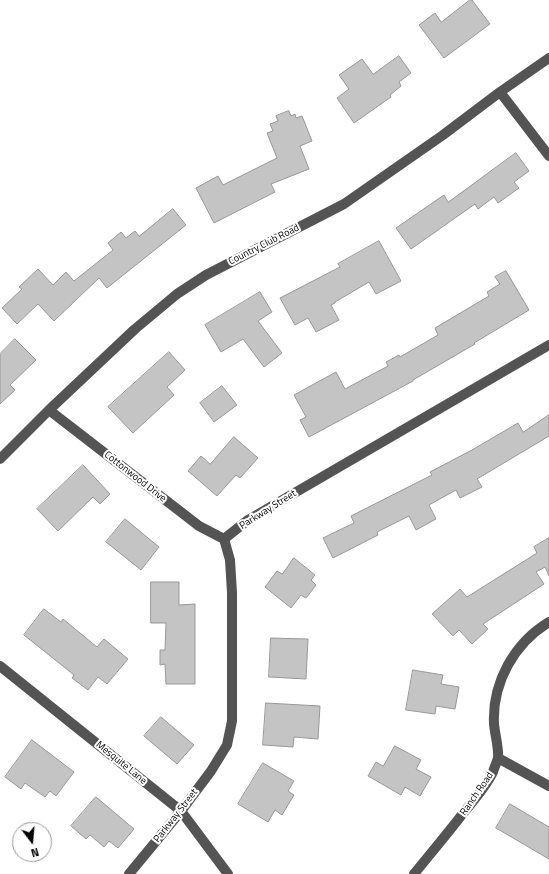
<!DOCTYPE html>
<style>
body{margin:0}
#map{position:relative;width:549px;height:874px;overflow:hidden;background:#fff;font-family:"Titillium Web",sans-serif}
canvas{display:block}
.north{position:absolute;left:12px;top:822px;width:40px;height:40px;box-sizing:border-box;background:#fff;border:1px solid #999;border-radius:50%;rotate:164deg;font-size:11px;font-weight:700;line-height:16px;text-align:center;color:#000}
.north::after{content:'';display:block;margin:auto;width:14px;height:18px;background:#000;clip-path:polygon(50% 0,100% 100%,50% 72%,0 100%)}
</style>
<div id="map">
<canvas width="549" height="874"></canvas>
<div class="north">N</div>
</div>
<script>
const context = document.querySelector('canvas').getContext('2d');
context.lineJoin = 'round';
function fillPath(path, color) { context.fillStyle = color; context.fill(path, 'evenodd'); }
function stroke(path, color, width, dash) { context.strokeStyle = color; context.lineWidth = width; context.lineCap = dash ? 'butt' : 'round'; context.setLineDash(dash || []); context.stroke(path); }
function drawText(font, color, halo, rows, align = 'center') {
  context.font = font + ' "Titillium Web",sans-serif'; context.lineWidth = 4; context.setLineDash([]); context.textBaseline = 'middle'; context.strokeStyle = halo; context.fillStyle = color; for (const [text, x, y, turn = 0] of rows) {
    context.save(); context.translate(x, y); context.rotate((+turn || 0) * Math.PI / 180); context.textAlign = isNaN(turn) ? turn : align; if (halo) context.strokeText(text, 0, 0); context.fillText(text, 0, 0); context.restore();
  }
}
const building = new Path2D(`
 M470 0H472L490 24 444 58 419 25 435 13 441 22Z
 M399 56 411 73 399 82 401 86 390 95 391 97 354 123 337 98 349 89 339 75 362 59 373 74Z
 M289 111 291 116 295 114 296 118 302 116 312 141 300 146 309 169 271 184 275 192 214 223 196 188 218 176 223 185 277 158 267 133 273 131 270 124 278 121 276 116Z
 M516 153 529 171 514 182 519 188 498 203 494 197 478 209 475 204 411 249 396 228 444 195 448 202Z
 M173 209 186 225 107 288 99 278 54 321 38 304 17 324 2 308 22 289 19 287 38 269 53 285 66 272 74 281 113 250 108 243 121 232 126 238 135 231 139 236Z
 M379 241 401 281 376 294 369 282 335 302V303L331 305 339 320 316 332 308 318 295 325 280 298 340 267 338 264Z
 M506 271 529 310 474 343 475 344 413 380V381L309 437 300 420 306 417 294 395 336 372 345 389 388 366 386 362 399 355 400 357 438 335 435 328 489 296 487 292 500 284 495 277Z
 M260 292 272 312 258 321 282 353 264 367 243 339 221 352 205 325Z
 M15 339 36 360 10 385 15 390 0 404V354Z
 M169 352 185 370 167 387 174 395 133 433 108 407Z
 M222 386 237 405 214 422 200 403Z
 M549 415V436L477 479 482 487 460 498 456 490 429 505 436 519 416 530 409 516 377 532 378 535 333 558 323 538 354 523 351 516 432 475 430 472 472 450 518 423 523 432Z
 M234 437 258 458 240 478 236 475 217 496 188 471 201 456 210 464Z
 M83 465 110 494 100 504 93 497 58 531 37 509Z
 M125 519 159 547 141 570 106 542Z
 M549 538V576L545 567 536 572 544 584 483 624 488 629 472 644 459 630 453 636 432 614 460 589 467 597 537 553 534 547Z
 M294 558 315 575 311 580 316 585 306 598 301 595 291 608 265 587 277 571 282 574Z
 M151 582H179V605L195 604V684H166L165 664 160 665V650H165L166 623H151Z
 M44 609 61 622 63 619 97 647 104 639 128 659 107 684 98 677 88 690 72 678 74 675 24 635Z
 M271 638 308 639 306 679 269 677Z
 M413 670 443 675 441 684 459 687 455 709 436 706 435 714 406 710Z
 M266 703 320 706 318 739 294 737 293 747 263 745Z
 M161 717 194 745 177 764 144 736Z
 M32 740 74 772 56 796 50 791 45 797 25 783 21 789 5 777Z
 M395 746 421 760 416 769 431 777 420 796 405 787 401 795 368 776 376 762 383 766Z
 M263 763 294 781 288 791 294 795 282 815 275 810 268 822 238 804Z
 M96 797 134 829 118 848 109 841 104 847 90 835 86 839 71 826Z
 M510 804 549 827V859L496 828Z`);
fillPath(building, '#c4c4c4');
stroke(building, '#989898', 1);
stroke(new Path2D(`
 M500 92 549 156
 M49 410 199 526 224 539
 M0 459 49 410 135 329 177 294 206 275 344 204 443 135 500 92 549 58
 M224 539 248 520 549 345
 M0 666 181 811 228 874
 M498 758 549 786
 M129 874 181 811 211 771 227 745 232 721V593L230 560 224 539
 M414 874C431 853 448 833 464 812 474 800 486 787 493 772 494 768 497 762 498 758 499 748 495 735 494 724 492 683 514 643 549 622`), '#545454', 10);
drawText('10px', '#000', '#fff', [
 ["Country Club Road",264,245,-27],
 ["Cottonwood Drive",135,477,38],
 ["Parkway Street",268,510,-32],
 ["Mesquite Lane",121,763,39],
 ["Ranch Road",477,794,-55],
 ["Parkway Street",176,816,-52]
]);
</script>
